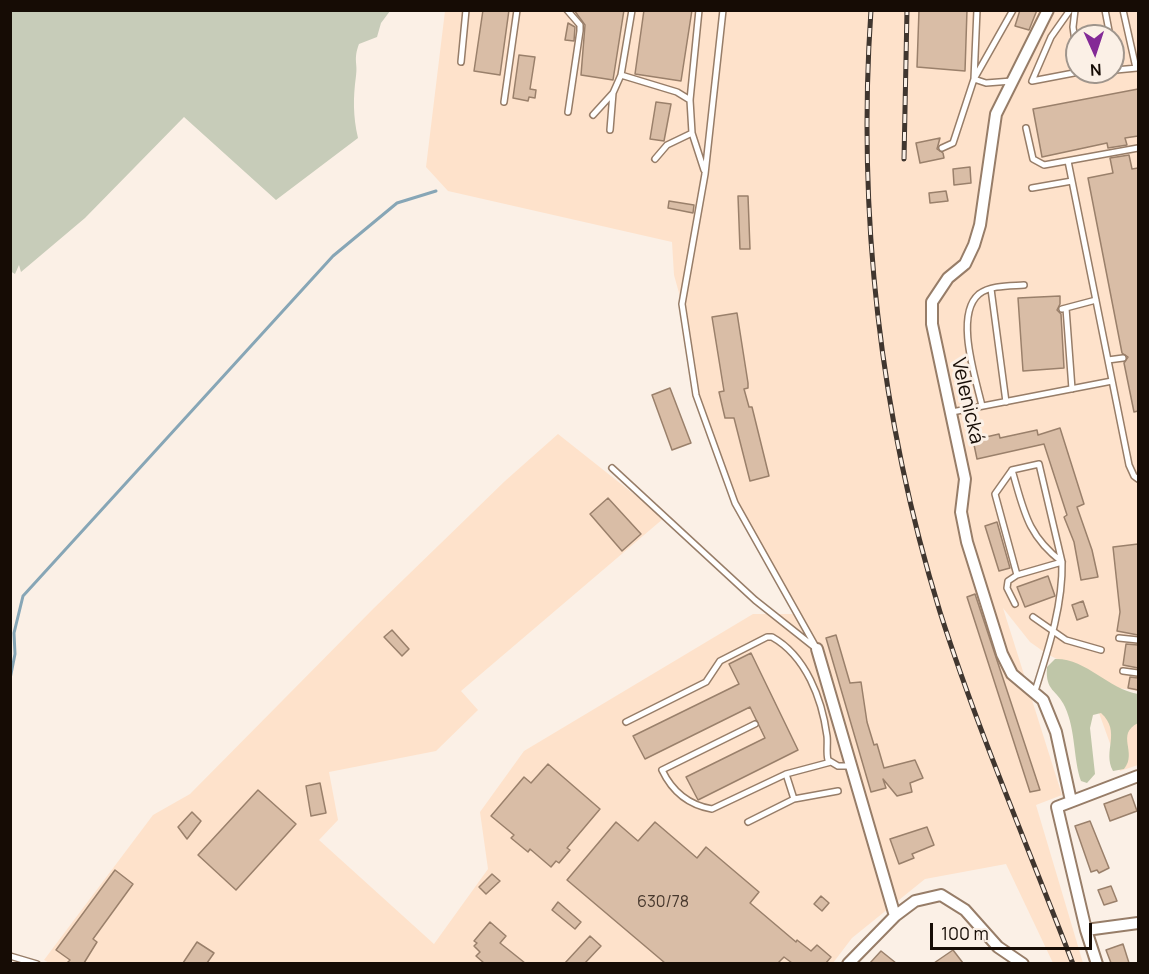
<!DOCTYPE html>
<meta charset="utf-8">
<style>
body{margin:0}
#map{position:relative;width:1149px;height:974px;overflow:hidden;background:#fbf0e6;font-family:Manrope,sans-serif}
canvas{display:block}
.frame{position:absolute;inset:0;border:12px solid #160c05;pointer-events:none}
.north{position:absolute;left:1065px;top:24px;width:60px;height:60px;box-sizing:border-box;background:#fbf0e6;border:2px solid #9f958c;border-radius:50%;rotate:177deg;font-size:16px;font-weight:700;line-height:24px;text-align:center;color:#160c05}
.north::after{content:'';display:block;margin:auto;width:21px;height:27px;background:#842a96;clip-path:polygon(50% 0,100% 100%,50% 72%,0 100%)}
.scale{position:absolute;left:930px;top:923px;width:162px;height:27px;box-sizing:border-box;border:3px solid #160c05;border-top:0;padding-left:8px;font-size:18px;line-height:21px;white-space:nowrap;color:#160c05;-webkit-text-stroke:4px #fbf0e6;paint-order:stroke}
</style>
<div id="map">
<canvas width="1149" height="974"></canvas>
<div class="frame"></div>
<div class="north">N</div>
<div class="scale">100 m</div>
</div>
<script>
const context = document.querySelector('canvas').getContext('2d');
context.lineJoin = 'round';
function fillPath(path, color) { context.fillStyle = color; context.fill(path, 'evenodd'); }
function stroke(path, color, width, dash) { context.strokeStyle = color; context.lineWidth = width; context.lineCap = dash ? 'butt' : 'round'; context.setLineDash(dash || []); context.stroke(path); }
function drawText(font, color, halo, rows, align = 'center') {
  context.font = font + ' Manrope,sans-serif'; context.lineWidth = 6; context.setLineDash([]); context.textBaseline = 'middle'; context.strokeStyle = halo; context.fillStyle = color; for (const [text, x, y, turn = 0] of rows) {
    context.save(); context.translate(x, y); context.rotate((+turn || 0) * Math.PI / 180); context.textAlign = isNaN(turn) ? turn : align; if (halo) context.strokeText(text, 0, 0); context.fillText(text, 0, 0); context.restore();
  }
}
fillPath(new Path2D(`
 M445 11H1138V691L1112 687 1047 654 1030 642 1003 608 1062 795 1036 805 1083 963H1053L1006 864 925 879 852 938 833 963 51 964 44 960 153 815 190 794 374 608 505 481 558 434 664 518 461 691 478 710 436 751 329 772 338 820 319 840 434 944 488 869 480 812 524 751 753 614H798L735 503 696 395 682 304 674 275 672 242 448 191 426 167ZM1077 36H1113V72H1077Z
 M1138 710V765L1120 771 1099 713Z`), '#fee2cb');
fillPath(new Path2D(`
 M11 10H390V11L381 23 377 37 359 44C353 60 358 63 356 76 353 98 353 116 358 138L276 200 184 117 85 218 21 272 19 265 15 274 10 271Z`), '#c7ccb9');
fillPath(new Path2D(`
 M1055 659C1086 658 1108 689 1138 694V723C1115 735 1138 752 1124 769L1113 771C1102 751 1122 732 1101 713L1093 715 1090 728 1095 774 1087 783 1081 781C1073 758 1076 731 1065 707 1057 689 1045 692 1047 667Z`), '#bfc6a8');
stroke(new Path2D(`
 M10 679 15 654 14 633 23 596 333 256 397 203 436 191`), '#87a6b6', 3);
const building = new Path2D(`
 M483 10H509L500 75 474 71Z
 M574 10H624L613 80 581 75 585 25Z
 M644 10H692L681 81 635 74Z
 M919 10H967L965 71 917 67Z
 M1020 10H1037L1029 30 1015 26Z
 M568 23 575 27 574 41 565 40Z
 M519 55 535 57 530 89 536 90 535 98 529 97 528 101 513 98Z
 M1138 89V136L1125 138 1127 145 1108 148 1107 143 1042 157 1033 109Z
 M656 102 671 104 664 141 650 139Z
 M940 138 937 149 943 153 944 158 920 163 916 143Z
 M1129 155 1132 169 1138 168V411L1134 412 1124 363 1128 357 1122 353 1088 178 1113 173 1110 158Z
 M970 167 971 183 954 185 953 169Z
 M946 191 948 201 930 203 929 193Z
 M738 196H748L750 249H740Z
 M669 201 694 205 693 213 668 208Z
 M1060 296V304L1057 310 1061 314 1064 368 1023 371 1018 298Z
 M737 313 748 383V388L744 389 749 407H752L769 476 750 481 734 418H725L719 392 724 391 712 317Z
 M670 388 691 443 672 450 652 395Z
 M1060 428 1084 504 1077 507 1092 550 1098 577 1081 580 1074 542 1064 517 1067 515 1044 444 977 459 973 440 999 434 1000 438 1037 430 1038 435Z
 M608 498 641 534 622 551 590 514Z
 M997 522 1010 568 999 571 985 526Z
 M1138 544V635L1117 631 1120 612 1113 547Z
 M1048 576 1055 596 1025 607 1017 587Z
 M975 594 1040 790 1030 792 967 597Z
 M1083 601 1088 616 1077 620 1072 605Z
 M392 630 409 649 402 656 384 637Z
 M836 635 850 683 861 682 867 722 874 745 877 744 884 768 915 760 923 778 910 783 912 792 897 796 883 779 886 788 871 792 826 638Z
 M1126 644 1138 645V668L1123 665Z
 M751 653 798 750 698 800 686 777 765 738 750 707 645 759 633 736 739 684 729 664Z
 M1130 677 1138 678V690L1128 688Z
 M548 764 600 809 567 848 570 850 559 863 556 861 551 867 530 849 528 852 511 838 514 835 491 816 524 777 531 783Z
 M320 783 326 813 311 816 306 786Z
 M258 790 296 824 236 890 198 855Z
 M1131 794 1137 811 1110 821 1104 804Z
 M192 812 201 821 187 839 178 827Z
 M1090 821 1109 868 1099 873 1097 870 1091 872 1075 826Z
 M616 822 638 841 655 822 697 858 706 847 759 892 750 903 796 942 797 940 811 951 817 945 831 957 826 963H792L784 957 778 963H665L567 880Z
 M927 827 934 845 912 854 914 858 899 864 890 839Z
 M115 870 133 884 93 939 97 942 84 963H67L70 960 56 950Z
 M492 874 500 881 486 894 479 887Z
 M1111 886 1117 901 1104 905 1098 890Z
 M821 896 829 903 822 911 814 904Z
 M558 902 581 922 575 929 552 910Z
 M490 922 506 936 500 943 525 963H484L476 956 480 952 474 946 477 943 474 941Z
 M590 936 601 946 585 963H565Z
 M197 942 214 953 207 963H183Z
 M1123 944 1129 963H1111L1106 950Z
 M953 950 963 963H934Z
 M881 951 896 963H870Z`);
fillPath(building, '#d9bda6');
stroke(building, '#9a806b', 1.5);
const lane = new Path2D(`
 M567 10 580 25V31L568 112
 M723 10 705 174 682 304 696 395 735 503 817 649
 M977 10 974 79 986 83 1012 81
 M1070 10 1051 37 1032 81 1079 72
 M1075 10 1073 27 1077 56
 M1105 10 1110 36
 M1123 10 1136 68
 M1113 54 1116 70 1137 68
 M461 62 466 10
 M621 75 677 92 690 100
 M504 102 517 10
 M593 115 613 93 621 75 632 10
 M1026 128 1033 159 1044 165 1138 148
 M610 130 613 93
 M692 133 690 100 699 10
 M942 148 953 143 974 79 1013 10
 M655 159 667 145 692 133 704 170
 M1068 161 1129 465 1134 476 1138 479
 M1032 188 1072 181
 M991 289 1006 402
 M1066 308 1072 389
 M1062 309 1096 300
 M1108 360 1123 358
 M982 406C976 379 954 315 979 294 991 285 1010 286 1024 285
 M952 412 1112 381
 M612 468 755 600 813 646
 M1012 470C1024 511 1027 535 1062 562
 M1015 604 1007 588 1008 581 1017 575
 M1033 617 1066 640 1101 650
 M1119 638 1138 640
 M1123 671 1138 673
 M1035 691C1048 650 1063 606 1062 562L1039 464 1012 470 995 494 1017 575 1062 562
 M626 722 706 682 720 661 767 637H772C806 656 822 699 827 736 828 744 826 752 828 760L838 766H851
 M755 724 662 770C672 791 688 805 712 809L786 774 831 762
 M786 774 794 799
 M748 822 794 799 838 791
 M10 956 37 964`);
const street = new Path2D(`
 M1048 10 996 114 980 225 974 245 965 264 948 278 932 302V324L965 479 961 512 967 542 1002 654 1012 674 1043 700 1056 732 1071 801
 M817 649 895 916
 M1086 930 1138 923
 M848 964 895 916 915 901 941 895 965 910 998 947 1023 964
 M1097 964 1086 930 1057 807 1138 776`);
stroke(lane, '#977d68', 8);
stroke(street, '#977d68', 14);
stroke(lane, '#fff', 5);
stroke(street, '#fff', 10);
const rail = new Path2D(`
 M871 10C857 213 880 418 940 612 978 731 1028 847 1073 964
 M904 159 907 10`);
stroke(rail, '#40362f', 5);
stroke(rail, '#fbf0e6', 3, [9]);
drawText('16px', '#47382d', null, [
 ["630/78",663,903]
]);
drawText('20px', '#160c05', '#fbf0e6', [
 ["Velenická",967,401,77]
]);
</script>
